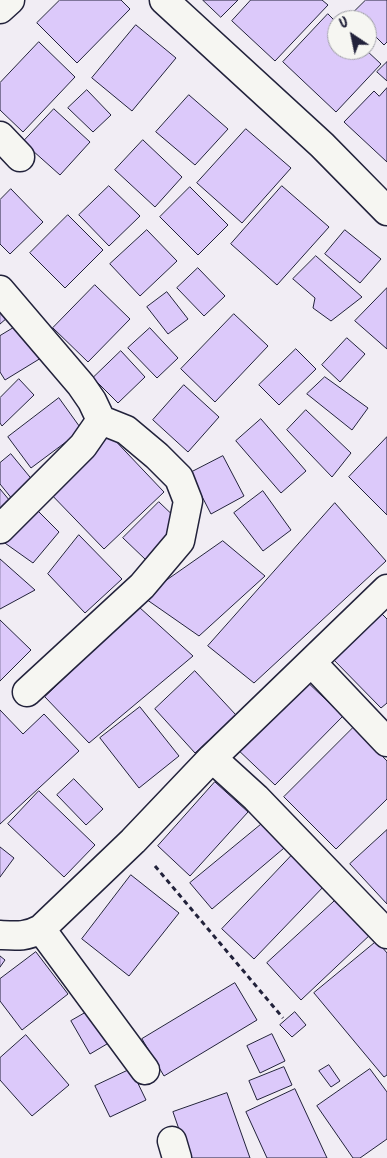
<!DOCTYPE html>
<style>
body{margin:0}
#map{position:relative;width:387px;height:1158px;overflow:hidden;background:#f1edf4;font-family:Kalam,sans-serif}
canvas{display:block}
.north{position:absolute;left:327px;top:10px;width:50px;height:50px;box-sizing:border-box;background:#f6f6f2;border:1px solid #a1a1a9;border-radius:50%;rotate:326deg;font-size:14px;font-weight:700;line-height:20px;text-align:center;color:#22223b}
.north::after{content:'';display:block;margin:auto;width:18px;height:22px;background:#22223b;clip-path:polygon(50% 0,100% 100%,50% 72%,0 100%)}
</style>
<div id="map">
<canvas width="387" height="1158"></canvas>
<div class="north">U</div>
</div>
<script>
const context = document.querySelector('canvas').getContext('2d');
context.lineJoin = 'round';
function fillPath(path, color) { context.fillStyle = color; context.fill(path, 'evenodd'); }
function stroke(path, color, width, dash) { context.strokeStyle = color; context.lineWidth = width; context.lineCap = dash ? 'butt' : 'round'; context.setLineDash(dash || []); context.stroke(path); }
const building = new Path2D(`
 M60 0H121L130 9 77 63 37 23Z
 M203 0H238L221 17Z
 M251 0H322L328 5 275 61 232 21Z
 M366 0H387V42L384 45 367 28V20H359L353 13Z
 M328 14 337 23V50H366L381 64 336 112 283 62Z
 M136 25 176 58 132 111 92 78Z
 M39 42 75 77 23 132 0 110V83Z
 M387 62V81L377 72Z
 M387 88V162L344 122 374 91 379 96Z
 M87 90 111 115 93 132 68 108Z
 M189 95 228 129 195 165 156 132Z
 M54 109 90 142 60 175 23 142Z
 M246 129 291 168 242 223 197 183Z
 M143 140 182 177 155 207 115 170Z
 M109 186 140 216 109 246 79 215Z
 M282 186 329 227 277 285 231 244Z
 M190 187 228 225 198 255 160 217Z
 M11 189 43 222 10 254 0 244V200Z
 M68 215 103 250 65 288 30 253Z
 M147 230 177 261 140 296 110 264Z
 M345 230 381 259 360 283 325 254Z
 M316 256 362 297 331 321 313 308 315 298 293 279Z
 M198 268 225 296 204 316 177 288Z
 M95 285 130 319 88 362 53 328Z
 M387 288V349L355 321Z
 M167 292 188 319 168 334 147 307Z
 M0 308 7 318 0 324Z
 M234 314 268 346 215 402 181 369Z
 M20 324 41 358 5 380 0 372V336Z
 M150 328 178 358 157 378 128 348Z
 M347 338 365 354 340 382 322 365Z
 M296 349 316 369 279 405 259 385Z
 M121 351 145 377 118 403 93 378Z
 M325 377 368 408 352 430 307 394Z
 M19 379 34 395 2 426 0 423V398Z
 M184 385 219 417 188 452 153 420Z
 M59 398 82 430 31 468 8 437Z
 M306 410 351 453 332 477 287 430Z
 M261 419 306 471 281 493 236 441Z
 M107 432 164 492 104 549 46 489Z
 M387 437V515L349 477Z
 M11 454 34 482 13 500 0 484V463Z
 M223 456 244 496 211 514 190 473Z
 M0 489 10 501 0 509Z
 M263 491 291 530 263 551 234 513Z
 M159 502 181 523 146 560 123 538Z
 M335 503 386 561 254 683 208 646Z
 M32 505 59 532 33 563 2 541Z
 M79 535 122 579 85 613 48 574Z
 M223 541 265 576 199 636 143 597Z
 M0 559 35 590 0 609Z
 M139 607 193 656 89 743 45 697Z
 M379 611 387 619V703L381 708 331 657Z
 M0 620 31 650 0 681Z
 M195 671 236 715 195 753 155 709Z
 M302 677 343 716 275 785 234 746Z
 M140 707 179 756 139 788 100 738Z
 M0 710 23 734 44 714 79 751 0 824Z
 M354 727 387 761V799L336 849 284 797Z
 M74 779 103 809 86 825 57 795Z
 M215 782 248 812 190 876 158 846Z
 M39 791 95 845 64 877 8 824Z
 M269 818 290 843 212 909 190 883Z
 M387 830V904L350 864Z
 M0 847 14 858 0 877Z
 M294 853 326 884 254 959 222 929Z
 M131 875 179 913 129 976 82 939Z
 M339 897 372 933 301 1000 267 963Z
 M377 941 387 953V1075L384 1077 314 993Z
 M36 952 68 994 22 1030 0 1001V979Z
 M0 956 5 960 0 967Z
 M235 983 257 1020 164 1076 142 1039Z
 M92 1009 112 1041 90 1054 71 1021Z
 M295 1012 306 1025 292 1037 280 1025Z
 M272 1034 285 1061 260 1073 247 1046Z
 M26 1035 69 1085 32 1116 0 1080V1058Z
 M329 1065 340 1081 331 1087 319 1071Z
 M284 1067 292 1085 257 1100 249 1081Z
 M131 1069 146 1100 110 1117 95 1086Z
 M370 1069 387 1092V1139L360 1158H353L317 1106Z
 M295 1089 327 1158H267L246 1112Z
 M227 1093 250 1158H189L173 1112Z`);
fillPath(building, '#dcc9fa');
stroke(building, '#22223b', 1);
const minor = new Path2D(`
 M164 0 322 145 387 211
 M0 9 10 0
 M0 136 20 157
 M0 290 81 385 92 401 101 420 126 430 157 456 179 478 188 501 180 541 142 586 27 692
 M0 529 83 446 101 420
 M312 663 387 742
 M212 758 256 798 387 934
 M41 929 145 1070
 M0 935C17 936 26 937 41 929L133 841 212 758 387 589
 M172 1141 177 1158`);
stroke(minor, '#22223b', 31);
stroke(new Path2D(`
 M155 866 283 1018`), '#22223b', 3, [5, 4]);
stroke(minor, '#f6f6f2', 28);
</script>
